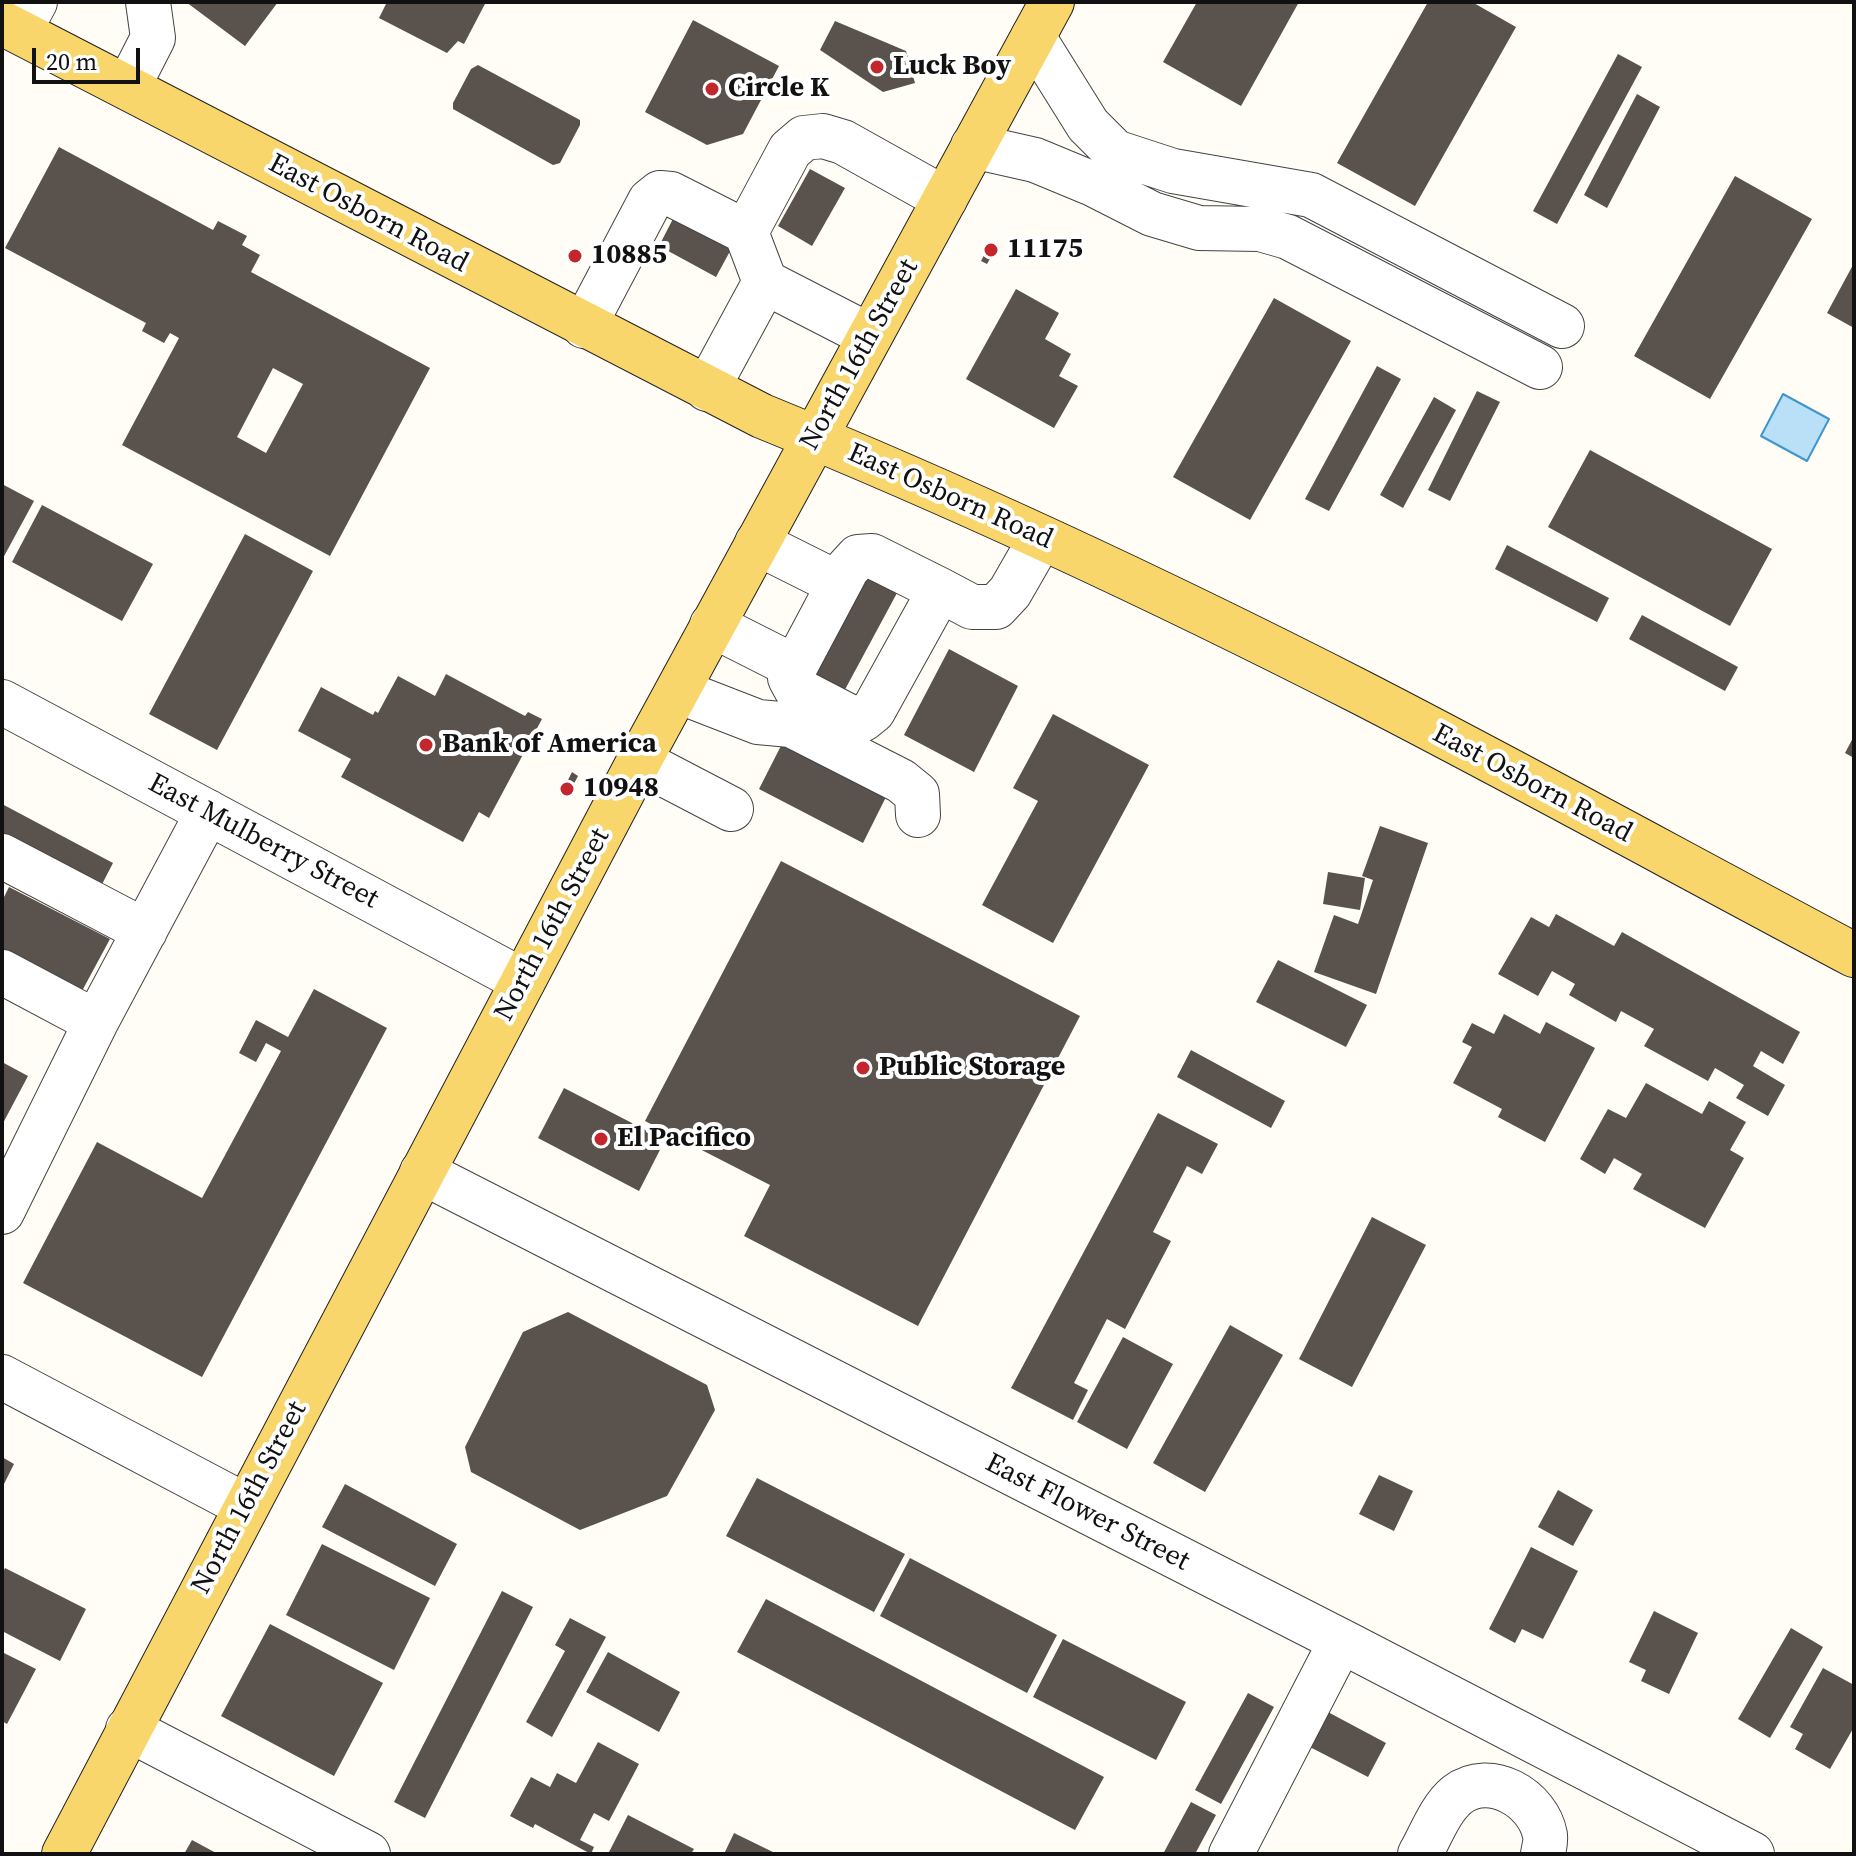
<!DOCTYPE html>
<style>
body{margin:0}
#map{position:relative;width:1856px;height:1856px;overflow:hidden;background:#fffdf5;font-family:"Source Serif 4",serif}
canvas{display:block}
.frame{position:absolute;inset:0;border:4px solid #111;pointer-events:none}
.scale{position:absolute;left:32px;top:48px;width:108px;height:36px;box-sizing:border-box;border:4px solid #111;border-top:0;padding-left:10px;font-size:24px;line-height:28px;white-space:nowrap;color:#111;-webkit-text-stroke:6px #fff;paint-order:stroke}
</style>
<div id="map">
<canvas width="1856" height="1856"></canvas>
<div class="frame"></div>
<div class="scale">20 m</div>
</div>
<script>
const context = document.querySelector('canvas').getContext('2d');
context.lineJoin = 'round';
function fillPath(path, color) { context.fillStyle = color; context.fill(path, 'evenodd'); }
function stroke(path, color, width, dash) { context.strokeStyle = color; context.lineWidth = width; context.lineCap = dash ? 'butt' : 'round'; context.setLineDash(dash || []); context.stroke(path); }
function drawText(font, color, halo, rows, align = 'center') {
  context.font = font + ' "Source Serif 4",serif'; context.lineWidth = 8; context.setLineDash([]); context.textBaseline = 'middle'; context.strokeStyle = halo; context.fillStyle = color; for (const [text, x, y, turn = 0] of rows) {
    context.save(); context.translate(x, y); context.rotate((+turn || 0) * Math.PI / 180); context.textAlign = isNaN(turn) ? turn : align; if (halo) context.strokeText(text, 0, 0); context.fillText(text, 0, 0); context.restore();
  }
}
const water = new Path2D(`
 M1783 394 1829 419 1807 461 1761 436Z`);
fillPath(water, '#b9e0f7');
stroke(water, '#3f96cf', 2);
fillPath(new Path2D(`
 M186 2H278L245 46Z
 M387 2 389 3 486 2 464 44 458 41 447 53 379 18Z
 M1197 2H1299L1241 106 1163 62Z
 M1428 2H1472L1516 27 1415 206 1337 163Z
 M693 20 779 66 743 134 707 145 645 112Z
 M835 21 906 51 915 83 883 92 820 50Z
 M1618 54 1642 67 1557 224 1533 211Z
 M478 65 580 120V125L560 163 553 165 453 109V103L471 69Z
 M1637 94 1660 107 1607 208 1584 195Z
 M59 147 213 230 218 221 247 236 242 245 260 255 251 272 430 368 330 556 122 445 179 338 170 333 164 343 142 331 146 323 5 248ZM273 368 303 384 266 453 237 437Z
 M810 169 845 188 812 246 778 226Z
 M1735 176 1812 219 1710 399 1634 356Z
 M677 211 735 242 716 277 659 246Z
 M990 244 996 248 987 264 981 261Z
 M1854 263V328L1827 313Z
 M1016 289 1059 313 1045 339 1071 354 1059 376 1078 386 1054 428 966 379Z
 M1274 298 1351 341 1250 520 1173 477Z
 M1377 366 1401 379 1329 511 1305 499Z
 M1477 391 1500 402 1450 501 1428 490Z
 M1434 397 1456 410 1403 508 1380 495Z
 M1590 450 1772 549 1730 626 1548 527Z
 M2 484 34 501 2 560Z
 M42 505 153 564 122 621 12 562Z
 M245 534 313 571 217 750 149 714Z
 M1507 545 1609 598 1597 622 1495 569Z
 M873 564 904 580 841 697 811 681Z
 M1642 615 1738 667 1725 691 1629 639Z
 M949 649 1018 686 974 772 904 735Z
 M446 674 525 716 528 712 542 719 489 818 479 812 463 842 341 777 351 759 298 731 321 687 373 715 375 711 378 713 398 676 435 696Z
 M1053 714 1149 765 1053 943 982 905 1038 801 1013 788Z
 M787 734 891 787 863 843 759 789Z
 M1854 736V758L1845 753Z
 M572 772 578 776 569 793 563 790Z
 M2 804 113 863 99 890 2 839Z
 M1380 826 1428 843 1376 994 1314 972 1334 915 1358 924 1373 880 1362 876Z
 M781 861 1080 1016 918 1326 744 1236 770 1185 645 1121Z
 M1328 872 1365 878 1360 910 1323 904Z
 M9 887 110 939 82 991 2 949V901Z
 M1556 914 1614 946 1622 932 1800 1032 1783 1064 1761 1051 1753 1066 1785 1085 1768 1116 1736 1098 1744 1085 1715 1068 1708 1081 1644 1046 1654 1029 1621 1011 1616 1022 1569 995 1575 984 1552 971 1538 996 1498 974 1531 917 1549 927Z
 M1278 960 1367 1005 1346 1047 1256 1002Z
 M314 989 387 1028 202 1377 23 1283 97 1142 202 1198 281 1051 266 1043 256 1062 239 1053 256 1020 288 1037Z
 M1504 1014 1540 1034 1546 1022 1595 1048 1545 1142 1498 1117 1502 1109 1453 1083 1472 1047 1462 1042 1472 1023 1494 1034Z
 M1191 1050 1285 1101 1271 1128 1177 1077Z
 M2 1062 28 1076 2 1125Z
 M1646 1083 1702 1114 1709 1101 1746 1122 1730 1150 1744 1158 1705 1228 1633 1189 1642 1174 1614 1158 1605 1174 1580 1159 1608 1109 1626 1118Z
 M564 1088 665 1140 639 1191 538 1138Z
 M1158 1113 1218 1144 1202 1174 1187 1166 1153 1232 1171 1241 1125 1329 1107 1319 1074 1383 1088 1390 1073 1420 1011 1388Z
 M1372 1217 1426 1245 1352 1387 1299 1359Z
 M568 1312 707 1385 715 1410 667 1496 580 1530 471 1472 465 1447 523 1332Z
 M1230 1325 1283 1355 1205 1492 1153 1463Z
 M1123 1337 1173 1364 1127 1449 1077 1422Z
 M2 1457 14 1464 2 1488Z
 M1379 1475 1413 1491 1394 1531 1359 1514Z
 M757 1478 905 1554 874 1612 726 1536Z
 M345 1484 457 1544 435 1586 322 1527Z
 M1558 1490 1593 1510 1573 1546 1538 1527Z
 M322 1544 430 1598 394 1670 286 1615Z
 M1531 1547 1578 1571 1543 1639 1522 1629 1515 1643 1489 1629Z
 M910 1558 1057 1635 1027 1693 880 1616Z
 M5 1568 86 1609 60 1661 2 1631V1574Z
 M502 1591 533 1607 425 1818 394 1802Z
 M766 1599 1104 1777 1075 1830 737 1652Z
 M1654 1611 1698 1633 1669 1694 1641 1681 1646 1670 1629 1662Z
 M570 1618 606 1637 552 1737 526 1722 565 1651 555 1645Z
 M270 1624 383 1683 334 1776 221 1716Z
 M1791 1628 1823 1647 1770 1738 1738 1719Z
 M1063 1639 1186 1702 1156 1760 1033 1697Z
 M2 1652 36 1669 7 1724 2 1721Z
 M608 1652 680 1692 659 1732 586 1692Z
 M1823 1668 1854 1685V1727L1830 1769 1795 1749 1803 1734 1790 1727Z
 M1248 1693 1274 1707 1221 1804 1195 1790Z
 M1326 1711 1386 1743 1368 1777 1308 1746Z
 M598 1742 639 1764 609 1821 594 1813 580 1840 594 1847 591 1854 535 1824 533 1828 510 1816 531 1777 550 1787 557 1773 576 1783Z
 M1191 1802 1216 1815 1195 1854H1163Z
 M628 1815 694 1849 691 1854H608Z
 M734 1833 777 1854H724Z
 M192 1840 218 1854H184Z`), '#5a524d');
const minor = new Path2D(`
 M19 31 35 2
 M1033 37 1088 125 1115 152 1173 171 1311 195 1562 326
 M128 87 153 38 148 2
 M973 146 1035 160 1093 184 1152 214 1199 228 1260 229 1288 237 1540 367
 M746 232 790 150 804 138 823 136 843 142 945 199
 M765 282 870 336
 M584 326 650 201 660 193 671 194 746 232 765 282 707 389
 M757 543 839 584
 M940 590 872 556 858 557 847 569 795 667 790 678 796 689 848 716 863 719 873 711 940 590 972 607H996L1010 592 1041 538
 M712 625 795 667
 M678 691 758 722 791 725 901 781 917 794 918 815
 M2 702 523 981
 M639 761 731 809
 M2 856 145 931
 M2 972 96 1022
 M422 1172 1347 1644 1752 1854
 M2 1212 96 1022 208 812
 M2 1377 246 1506
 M128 1729 368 1854
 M1231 1854 1341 1641
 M1420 1854C1431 1835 1440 1809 1457 1795 1490 1770 1538 1798 1545 1835 1546 1841 1544 1848 1543 1854`);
const major = new Path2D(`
 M2 23 762 416C966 499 1166 593 1362 693 1527 778 1690 868 1854 955
 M64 1854 639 761 1052 2`);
stroke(minor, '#444', 46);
stroke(major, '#222', 46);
stroke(minor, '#fff', 44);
stroke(major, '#f9d66b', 44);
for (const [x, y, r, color] of [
 [877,67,8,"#c4262e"],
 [712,89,8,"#c4262e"],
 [991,250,8,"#c4262e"],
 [575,256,8,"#c4262e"],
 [426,745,8,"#c4262e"],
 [567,789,8,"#c4262e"],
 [863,1068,8,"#c4262e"],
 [601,1139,8,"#c4262e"]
]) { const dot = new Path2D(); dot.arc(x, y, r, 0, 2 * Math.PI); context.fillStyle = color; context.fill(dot); stroke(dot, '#fff', 3); }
drawText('bold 28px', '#111', '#fff', [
 ["Luck Boy",893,67],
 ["Circle K",728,89],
 ["11175",1007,250],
 ["10885",591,256],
 ["Bank of America",442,745],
 ["10948",583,789],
 ["Public Storage",879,1068],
 ["El Pacifico",617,1139]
], 'left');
drawText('28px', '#111', '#fff', [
 ["East Osborn Road",368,214,28],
 ["North 16th Street",860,355,-61],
 ["East Osborn Road",950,497,24],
 ["East Osborn Road",1532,784,28],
 ["East Mulberry Street",263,842,28],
 ["North 16th Street",553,925,-62],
 ["North 16th Street",250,1498,-62],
 ["East Flower Street",1087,1513,27]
]);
</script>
